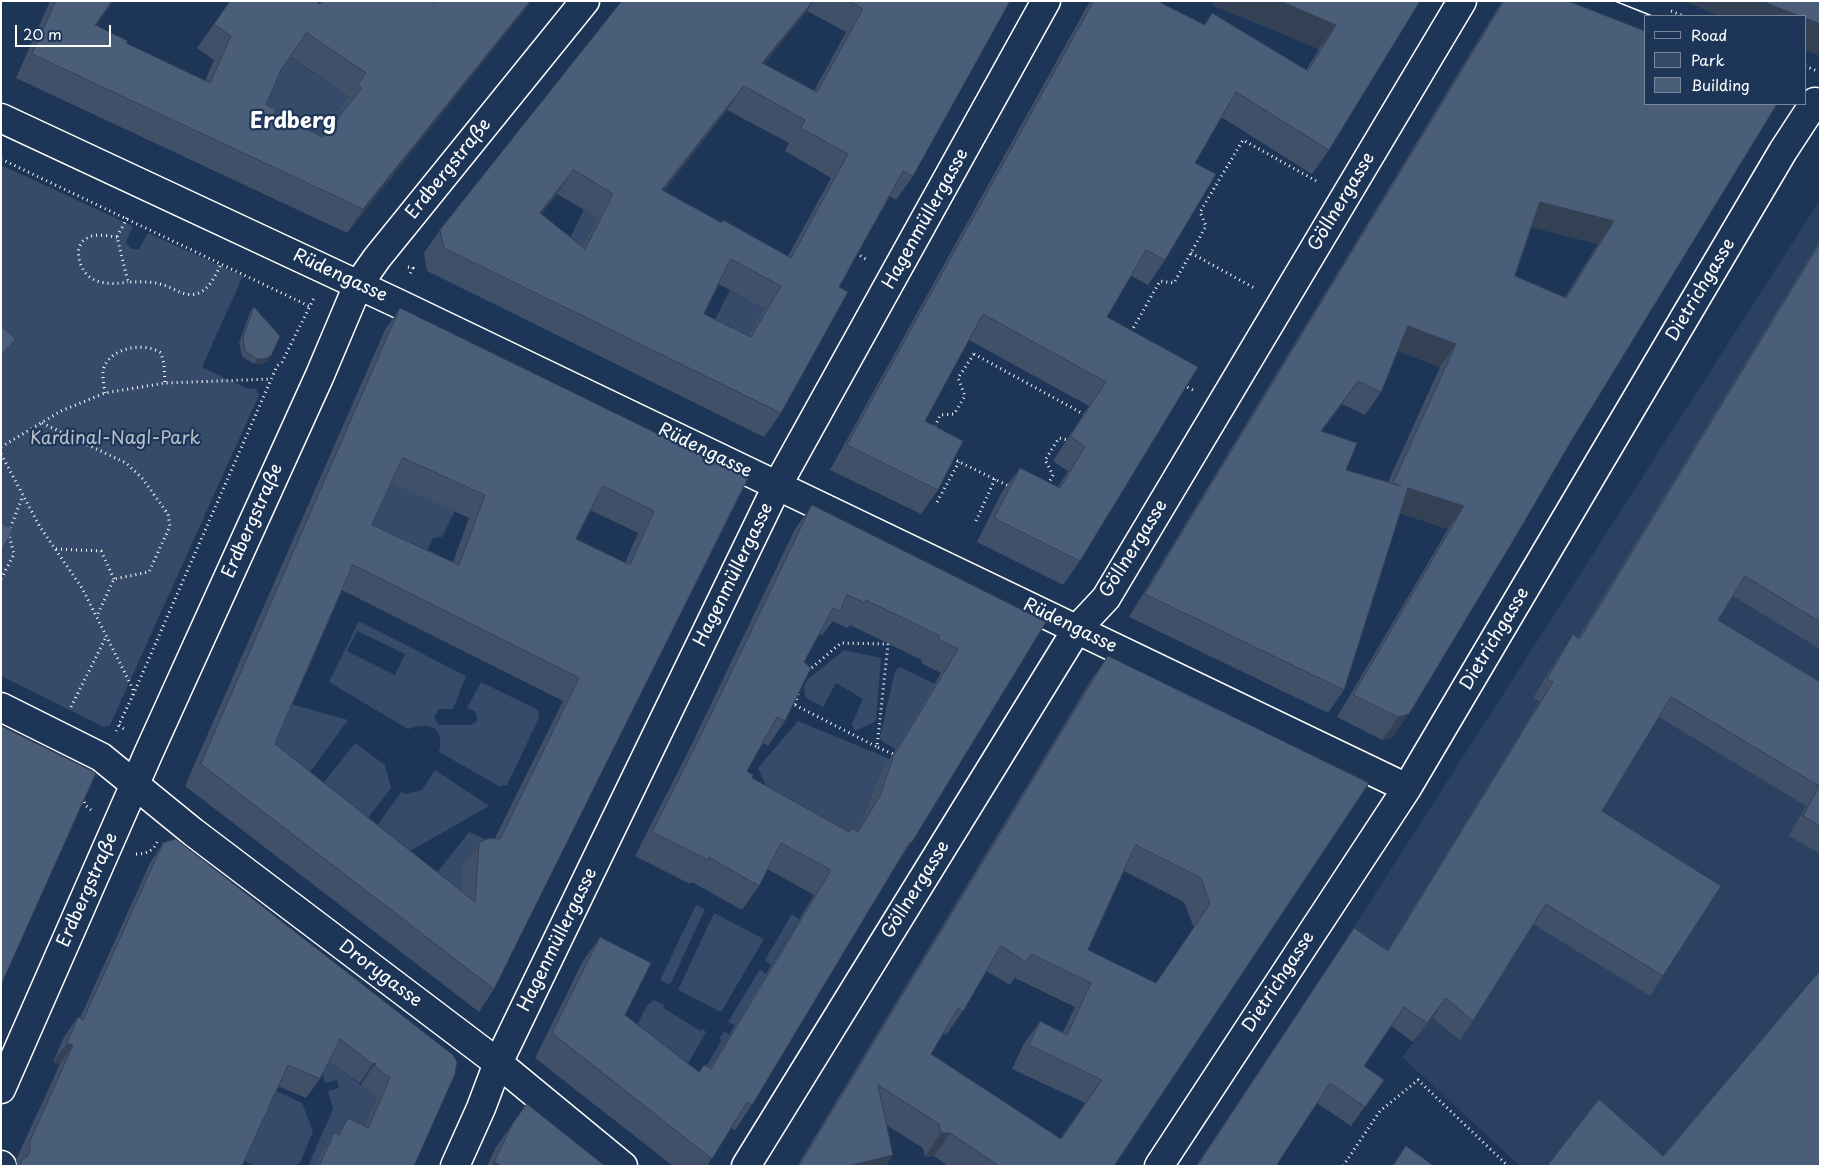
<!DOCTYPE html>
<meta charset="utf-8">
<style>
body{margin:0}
#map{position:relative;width:1821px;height:1167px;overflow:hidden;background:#1d3557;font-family:"Playpen Sans",sans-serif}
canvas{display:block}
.frame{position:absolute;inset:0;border:2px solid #fff;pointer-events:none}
.legend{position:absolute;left:1644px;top:15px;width:162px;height:90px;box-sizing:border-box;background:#1d3557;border:1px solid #77869a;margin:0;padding:6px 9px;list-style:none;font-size:15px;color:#fff}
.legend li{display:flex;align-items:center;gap:10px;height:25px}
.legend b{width:25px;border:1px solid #77869a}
.scale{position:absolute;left:15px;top:25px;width:96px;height:22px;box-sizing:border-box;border:2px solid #fff;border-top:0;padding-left:6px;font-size:15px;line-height:18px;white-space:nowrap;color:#fff;-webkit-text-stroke:4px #1d3557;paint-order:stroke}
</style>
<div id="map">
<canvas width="1821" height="1167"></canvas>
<div class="frame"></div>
<ul class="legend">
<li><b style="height:6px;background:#1d3557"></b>Road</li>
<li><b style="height:14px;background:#364b69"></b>Park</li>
<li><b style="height:14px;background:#4a5d79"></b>Building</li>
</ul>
<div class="scale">20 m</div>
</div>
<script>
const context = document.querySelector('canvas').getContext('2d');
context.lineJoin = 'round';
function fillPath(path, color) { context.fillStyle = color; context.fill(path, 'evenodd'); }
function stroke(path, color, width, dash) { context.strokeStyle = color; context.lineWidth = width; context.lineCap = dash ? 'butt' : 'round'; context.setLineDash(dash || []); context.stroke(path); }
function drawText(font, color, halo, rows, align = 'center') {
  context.font = font + ' "Playpen Sans",sans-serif'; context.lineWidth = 4.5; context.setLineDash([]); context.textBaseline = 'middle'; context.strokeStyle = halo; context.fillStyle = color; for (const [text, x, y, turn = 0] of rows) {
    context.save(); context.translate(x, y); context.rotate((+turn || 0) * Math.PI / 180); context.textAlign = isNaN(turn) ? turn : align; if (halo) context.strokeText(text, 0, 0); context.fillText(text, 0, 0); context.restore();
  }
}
fillPath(new Path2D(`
 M1820 200V1166H1520L1402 1057 1432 1018 1341 947Z`), '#2a4161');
fillPath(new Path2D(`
 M290 57 349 97 340 147 257 138 265 94Z
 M1 165 133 226 126 242 131 249H139L148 233 243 276 202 367 246 388 256 389 259 395 110 725 104 727 1 676Z
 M584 209 597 217 577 256 556 267Z
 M730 290 769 312 738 355 702 345Z
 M388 479 455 511 442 537 433 538 416 575 356 548Z
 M359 621 466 676 453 709H439L434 717 439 725H470L476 722 477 717 475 711 467 708 481 682 538 710 539 718 507 785 499 786 439 752C445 727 430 722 408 729L329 682ZM357 631 405 654 395 675 347 651Z
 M844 650 881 658 876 721 855 731 852 724 863 699 836 683 823 707 805 697 804 686 808 679Z
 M900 667 935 684 896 749 883 742 880 737 895 671Z
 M287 703 348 720 294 794 259 766Z
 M798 721 890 759 876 782 862 821 854 837 769 793 758 768Z
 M355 743 385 765 391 788 365 822 321 786Z
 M435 770 489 806 405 854 374 830 401 792 407 794 422 790Z
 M469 832 493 843 465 883 454 921 420 894Z
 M696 905 705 909 670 985 660 980Z
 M714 913 764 939 721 1012 678 990Z
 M792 914 799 919 771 965 765 960Z
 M760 969 766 974 735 1025 728 1022Z
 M654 1000 664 1005 663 1008 701 1031 703 1029 706 1032 686 1067 635 1030 647 1005Z
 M724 1031 729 1034 703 1078 700 1077 721 1041 720 1037Z
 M306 1043 376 1097 355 1147 321 1153 315 1166H308L333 1109 328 1091 339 1088 337 1080 325 1083 322 1071Z
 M272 1089 302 1103 313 1131 300 1163 291 1166H255L241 1159Z`), '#364b69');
const minor = new Path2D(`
 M1575 1 1645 29
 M1 118 397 303 1407 788
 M1 707 101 757 193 832 498 1063 623 1166
 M1 1089 149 752 320 375 358 285 377 258 585 1
 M1 1165 2 1166
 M455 1166 481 1108 498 1063 777 486 1046 1
 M746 1166 1077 629 1106 598 1462 1
 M1159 1166 1407 788 1783 151 1815 102`);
stroke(minor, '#fff', 31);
stroke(new Path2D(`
 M1671 11 1684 16
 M1805 66 1817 71
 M1 159 311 307
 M127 218 117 237 128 282C139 282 150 281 160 284 169 286 177 292 186 294 206 298 214 278 221 264
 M117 237C108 236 95 233 87 238 72 246 79 270 91 278 102 285 116 284 128 282
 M856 253 867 260
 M1191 253 1256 289
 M408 267 413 268 409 276
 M1131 332 1160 281 1174 283 1206 226 1200 212 1243 140 1318 182
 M974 354 1087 416 1073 441 1059 438 1045 460 1053 475 1039 501 927 446 940 415 954 414 965 396 958 378Z
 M1183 385 1195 391
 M105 393C104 385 101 372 105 365 114 347 145 342 161 353L164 364 165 383
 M42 423 126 463 142 478 168 514 170 526 149 572 114 579 97 616
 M1 447 61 411 105 393 165 383 271 379
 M1 454 40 527 82 588 133 689V695L116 731
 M937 502 959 462
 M976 521 995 479
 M56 549 101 551 114 579
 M1 579 14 554 9 535 10 529 23 495
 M808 671 841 643 888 644 877 747 893 754
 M133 695 277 366 282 362 314 298
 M791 703 795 705 798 694
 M795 705 877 747
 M71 707 106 637
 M119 725 126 731
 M83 797 85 805 91 810
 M136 854C146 854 153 851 157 842
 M1343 1166 1380 1111 1418 1080 1508 1166`), '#fff', 3, [1, 4]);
stroke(minor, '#1d3557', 28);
fillPath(new Path2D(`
 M50 1H113L96 25 126 43 205 81 214 60 197 48 230 1 320 4 435 3 532 1 347 233 16 78ZM291 57 349 97 341 109 344 111 323 137 274 114 266 105 281 70Z
 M622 1H1010L913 176 896 200 890 196 839 287 781 413 764 437 427 271 424 253 440 230ZM807 11 846 32 814 91 764 64ZM727 110 789 143 785 151 831 178 788 256 722 223 664 191ZM557 194 597 217 582 246 541 214ZM719 284 764 309 749 336 704 314Z
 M1090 1H1162L1161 3 1204 25 1212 13 1306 70 1319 49 1213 5 1215 1H1420L1329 150 1312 174 1221 117 1195 163 1165 260 1148 285 1131 276 1107 317 1198 367 1080 561 1063 585 977 542 1002 492 1020 468 1058 487 1068 471 1053 461 1089 406 969 340 925 421 938 490 921 514 830 470Z
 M1502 1H1568L1645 104 1570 443 1393 737 1382 740 1337 717 1448 529 1400 513 1344 690 1328 713 1129 617ZM1531 227 1598 244 1565 297 1515 276ZM1398 351 1440 367 1388 482 1346 470 1321 432 1342 404 1365 415 1381 392Z
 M1820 240V649L1733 596 1718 620 1820 682V854L1789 836 1806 806 1659 717 1602 811 1663 976 1650 996 1533 924 1473 1021 1460 1040 1433 1018 1413 1042 1391 1026 1364 1066 1384 1080 1351 1126 1317 1103 1276 1166H1196L1354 928 1387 951 1540 701 1533 698 1560 654 1573 634 1578 638Z
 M254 307 267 361 261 364H254L242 356 239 343 250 312Z
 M400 308 748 478 494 989 479 1012 185 786 385 330ZM392 483 469 518 453 562 372 525ZM590 510 638 533 625 563 576 539ZM342 590 563 701 495 838 479 843 463 866 461 891 275 744Z
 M812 505 1046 622 895 867 752 1105 735 1130 731 1128 707 1166H673L535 1058 583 961 600 937 625 1015 699 1072 709 1068 814 895 767 869 759 886 742 910 692 882 690 884 635 856 687 754 795 529ZM833 621 847 628 850 625 922 660 921 663 941 673 876 782 862 821 856 831 851 828 849 831 752 778 747 771 763 743 768 746 785 721 804 662 819 634 822 635Z
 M1108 656 1369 783 1114 1166H948L934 1156 925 1157 923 1148 886 1125 893 1155 885 1166H797L1091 680ZM1124 871 1184 902 1194 928 1156 983 1088 950ZM986 971 1010 985 1015 978 1075 1007 1063 1032 1040 1021 1023 1045 1012 1069 1085 1103 1060 1139 931 1054 943 1033 946 1035 963 1011Z
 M163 843 453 1055 414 1166H315L321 1153 334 1133 337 1134 348 1118 364 1126 376 1097 361 1085 363 1082 359 1083 329 1061 320 1079 306 1098 278 1086 242 1166H17L16 1160 60 1064 53 1062 64 1037 78 1017 80 1018 150 863Z
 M527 1104 605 1166H487L496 1147Z`), '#405068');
fillPath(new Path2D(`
 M530 1H532L347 233 363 209Z
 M813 1H814L807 11 746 86 762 63Z
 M1216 1H1280L1336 25 1319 49 1213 5Z
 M1683 1H1762L1799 16H1720Z
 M1805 18 1820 24V56L1805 50Z
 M744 86 727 110 646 214 662 190Z
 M574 170 557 194 524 237 540 213Z
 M1540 202 1614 221 1598 244 1524 225Z
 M1408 326 1456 344 1440 367 1392 349Z
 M271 356 267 361 261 364H254L257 359Z
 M1358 381 1342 404 1305 454 1321 431Z
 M1408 488 1464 506 1448 529 1392 511Z
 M1409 714 1393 737 1382 740 1398 717Z
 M910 842H912L895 867Z
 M1446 998 1433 1018 1413 1042 1427 1023Z
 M67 1043 73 1045 60 1064 53 1062Z
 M376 1063 363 1082 359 1083 372 1064Z
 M1384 1080 1371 1100 1351 1126 1365 1107Z
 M941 1133H950L934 1156 925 1157Z
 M893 1155 885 1166H848Z
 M494 1162 500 1165 499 1166H492Z`), '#344155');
const building = new Path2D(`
 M56 1H112L95 25 128 41 126 43 210 83 231 36 214 24 230 1H316L320 4 322 1H432L435 3 437 1H530L363 209 32 54ZM307 33 366 73 358 84 362 88 323 137 274 114 276 109 266 105 281 70Z
 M622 1H813L762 63 817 92 863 9 849 1H1010L913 176 903 171 839 287 848 292 781 413 444 248 440 230ZM744 86 805 120 801 128 848 154 791 258 723 220 722 223 662 190ZM574 170 613 194 585 249 540 213ZM731 259 781 286 751 337 704 314Z
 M1094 1H1162L1161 3 1205 25 1212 13 1308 71 1336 25 1280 1H1420L1329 150 1236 92 1195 163 1216 174 1165 260 1146 250 1107 317 1198 367 1080 561 994 518 1020 468 1060 488 1085 447 1070 436 1106 382 983 314 925 421 963 441 938 490 847 445Z
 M1504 1H1568L1645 31V104H1777L1570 443 1516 536 1409 714 1398 717 1353 695 1464 506 1408 488 1344 690 1145 594ZM1540 202 1614 221 1566 298 1515 276ZM1408 326 1456 344 1393 483 1401 486 1346 470 1357 443 1321 431 1358 381 1381 392Z
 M1762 1H1820V24L1805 18V16H1799Z
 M1820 243V622L1745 576 1718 620 1820 682V826L1803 816 1819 786 1671 697 1602 811 1721 886 1663 976 1546 904 1473 1021 1446 998 1427 1023 1404 1007 1364 1066 1384 1080 1365 1107 1330 1083 1276 1166H1197L1354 928 1388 951 1553 682 1547 679 1573 634 1579 639Z
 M254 307 280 336 271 356 264 359H257L245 351 243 338Z
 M400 308 748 478 494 989 201 764ZM403 458 485 495 459 565 372 525ZM603 486 654 511 630 565 576 539ZM353 565 579 678 500 839 489 838 479 843 475 902 275 744Z
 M1 326 16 339 1 355Z
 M812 505 1046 622 912 842H910L752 1105 747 1102 712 1159 552 1033 600 937 651 963 625 1015 699 1072 704 1065 711 1069 831 870 781 843 759 886 709 857 708 860 652 832 704 729ZM847 595 865 603 866 600 940 636 938 639 958 649 893 757 880 796 858 832 851 828 849 832 752 778 753 775 747 771 777 717 785 721 811 668 804 662 833 608 840 611Z
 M1 523 13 529 1 552Z
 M1108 656 1369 783 1114 1166H999L950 1133H941L939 1124 878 1085 893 1155 848 1166H799ZM1136 845 1201 878 1210 904 1156 983 1088 950ZM1001 946 1026 962 1031 954 1091 983 1067 1035 1040 1021 1029 1045 1102 1080 1061 1139 931 1054 958 1008 963 1011Z
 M1 726 96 773 1 985Z
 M176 839 453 1055 457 1062 455 1074 414 1166H319L334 1133 339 1135 348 1118 368 1128 390 1078 375 1066 376 1063 372 1064 340 1039 320 1079 288 1065 242 1166H20L22 1160 27 1157 30 1151V1141L73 1045 67 1043 78 1017 83 1020 163 843Z
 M1820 971V1166H1547L1599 1099 1663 1156Z
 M527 1104 605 1166H500V1165L494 1162 513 1123Z
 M1406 1146 1434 1166H1393Z`);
fillPath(building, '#4a5d79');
stroke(building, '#344155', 1);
drawText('18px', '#fff', '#1d3557', [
 ["Erdbergstraße",449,169,-51],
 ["Göllnergasse",1342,202,-59],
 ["Hagenmüllergasse",926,219,-61],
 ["Rüdengasse",340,276,25],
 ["Dietrichgasse",1701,290,-59],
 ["Rüdengasse",705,451,26],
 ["Erdbergstraße",253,521,-66],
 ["Göllnergasse",1134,549,-58],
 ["Hagenmüllergasse",734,575,-64],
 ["Rüdengasse",1070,626,26],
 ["Dietrichgasse",1495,639,-59],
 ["Erdbergstraße",88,890,-66],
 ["Göllnergasse",916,890,-58],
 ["Hagenmüllergasse",558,940,-64],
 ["Drorygasse",380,974,37],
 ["Dietrichgasse",1279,982,-57]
]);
drawText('18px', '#b9c0ca', '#1d3557', [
 ["Kardinal-Nagl-Park",115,439]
]);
drawText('bold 22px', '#fff', '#1d3557', [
 ["Erdberg",293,122]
]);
</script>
